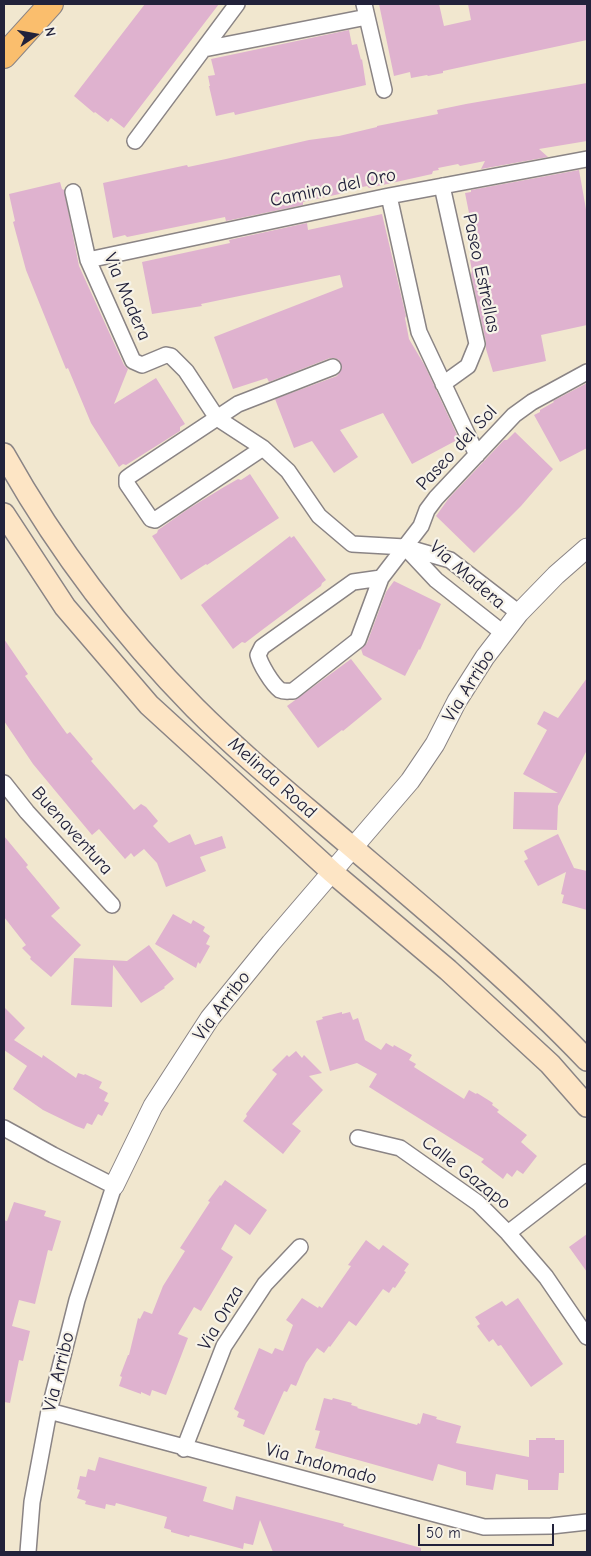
<!DOCTYPE html>
<style>
body{margin:0}
#map{position:relative;width:591px;height:1556px;overflow:hidden;background:#f1e7cf;font-family:"Comic Neue",sans-serif}
canvas{display:block}
.frame{position:absolute;inset:0;border:5px solid #22223b;pointer-events:none}
.north{position:absolute;left:10px;top:10px;width:50px;height:50px;-webkit-text-stroke:4px #f7f3e8;paint-order:stroke;rotate:78deg;font-size:14px;font-weight:700;line-height:20px;text-align:center;color:#22223b}
.north::after{content:'';display:block;margin:auto;width:18px;height:22px;background:#22223b;clip-path:polygon(50% 0,100% 100%,50% 72%,0 100%)}
.scale{position:absolute;left:418px;top:1524px;width:136px;height:22px;box-sizing:border-box;border:2px solid #22223b;border-top:0;padding-left:6px;font-size:15px;line-height:18px;white-space:nowrap;color:#22223b;-webkit-text-stroke:4px #f7f3e8;paint-order:stroke}
</style>
<div id="map">
<canvas width="591" height="1556"></canvas>
<div class="frame"></div>
<div class="north">N</div>
<div class="scale">50 m</div>
</div>
<script>
const context = document.querySelector('canvas').getContext('2d');
context.lineJoin = 'round';
function fillPath(path, color) { context.fillStyle = color; context.fill(path, 'evenodd'); }
function stroke(path, color, width, dash) { context.strokeStyle = color; context.lineWidth = width; context.lineCap = dash ? 'butt' : 'round'; context.setLineDash(dash || []); context.stroke(path); }
function drawText(font, color, halo, rows, align = 'center') {
  context.font = font + ' "Comic Neue",sans-serif'; context.lineWidth = 4.5; context.setLineDash([]); context.textBaseline = 'middle'; context.strokeStyle = halo; context.fillStyle = color; for (const [text, x, y, turn = 0] of rows) {
    context.save(); context.translate(x, y); context.rotate((+turn || 0) * Math.PI / 180); context.textAlign = isNaN(turn) ? turn : align; if (halo) context.strokeText(text, 0, 0); context.fillText(text, 0, 0); context.restore();
  }
}
fillPath(new Path2D(`
 M145 4H219L124 128 111 118 108 122 95 112 94 113 74 96Z
 M379 4H439L444 26 471 20 468 4H587V40L443 71V73L428 76 427 75 411 78 410 72 394 76Z
 M349 30 352 45 357 44 361 60 362 59 366 85 235 115 234 112 216 116 209 86H210L208 76 215 75 211 59Z
 M587 83V141L539 149 548 157 481 169 485 161 460 166 458 164 438 168 439 170 433 171 432 174 369 188 367 186 345 191 344 193 303 202V205L226 221 225 217 127 237 125 235 113 238 103 183 187 165 188 167 226 159 309 140 339 136 377 127V126L438 114 437 110 466 104Z
 M579 170 587 215V325L541 335 546 361 493 372 486 349V342L471 275 472 271 470 260 478 258 465 193 471 192V190Z
 M60 182 62 189 64 190 79 266 124 365 128 369 114 404 156 378 185 424 180 427V431L126 465 123 464 119 467 91 423 68 368 66 369 26 270 13 222 15 221 9 194Z
 M382 214 406 316 405 318 409 339 425 366 459 439 412 464 383 413 340 430 358 457 334 473 312 441 294 448 275 399 337 376 342 368 339 360 335 358H330L269 382 267 378 233 389 214 337 343 287 340 275 201 304 202 306 152 314 142 262 230 243 229 240 307 223 308 230Z
 M587 383V448L560 462 534 415 540 412V410L554 402 553 401Z
 M515 432 553 469 521 506 474 553 436 516 449 498 504 440H507Z
 M250 474 279 518 207 565 206 564 181 580 152 536 157 533 158 530 188 509 224 487 238 479 241 480Z
 M290 536 291 538 294 536 326 580 322 583 321 586 262 630 245 643 242 642 233 649 201 605Z
 M394 581 441 604 420 650 419 649 405 676 363 655 361 649 367 643 386 592Z
 M4 639 28 674 25 676 67 734 70 732 93 759 91 761 134 810 141 804 146 807 158 821 153 826 169 843 190 834 195 845 222 836 226 848 200 857 206 871 166 887 157 863 144 849 134 857 131 853 125 859 99 829 92 835 33 764 4 721Z
 M351 659 382 699 343 731 342 730 318 748 287 706Z
 M587 678V750L558 806 557 830 513 829 514 792 558 793 523 774 547 730 537 724 544 711 558 718Z
 M558 834 574 868 587 871V910L562 903 564 895 561 894 566 872 538 886 524 861 528 859 524 851Z
 M4 836 28 865 26 867 60 908 51 916 81 945 51 977 30 959 31 957 22 948 26 945 4 917Z
 M173 914 191 924 193 920 205 927 203 931 210 936 206 944 210 946 200 964 198 962 196 968 155 944Z
 M149 945 174 979 164 987 165 988 141 1003 113 965 112 1007 71 1005 74 958 127 961Z
 M4 1007 25 1028 14 1040 42 1058 43 1055 76 1078 78 1073 84 1075 85 1074 102 1082 99 1088 108 1093 104 1101 109 1103 102 1116 98 1114 92 1125 87 1123 84 1129 76 1126 43 1110 13 1089 27 1066 4 1050Z
 M342 1012V1014L350 1012 353 1020 358 1018 365 1040 381 1050 386 1043 393 1047 394 1045 412 1055 409 1060 416 1064 414 1067 464 1099 469 1090 476 1094 477 1093 493 1103 492 1105 499 1110 497 1112 527 1135 521 1142 537 1156 523 1174 517 1170 512 1177 507 1173 503 1179 481 1162 484 1159 369 1087 377 1074 357 1063 330 1071 316 1021 323 1019 322 1017Z
 M296 1051 302 1058 304 1055 322 1073 309 1076 323 1090 292 1124 301 1131 283 1154 243 1121 247 1116 246 1114 277 1074 272 1070 287 1055 289 1057Z
 M225 1180 267 1210 250 1235 235 1224 221 1249 233 1257 201 1311 194 1307 178 1334 188 1338 166 1395 152 1390 150 1396 141 1392V1394L119 1386 122 1377 120 1376 128 1355H129L138 1318 140 1319 144 1311 152 1314 163 1286 185 1251 180 1248 210 1202 208 1201 220 1185 221 1186Z
 M14 1202 46 1211 44 1216 61 1221 52 1251 48 1250 35 1304 19 1300 12 1326 30 1331 23 1361 19 1360 10 1403 4 1402V1220L7 1221Z
 M587 1234V1272L569 1247Z
 M366 1240 379 1250 383 1245 409 1264 404 1271 406 1272 395 1288 393 1287 389 1293 383 1289 356 1326 349 1321 330 1347 329 1346 324 1353 317 1348 306 1363 296 1386 291 1384 287 1392 284 1391 264 1435 243 1426 245 1420 237 1417 239 1412 234 1409 259 1348 272 1354 275 1348 283 1351 293 1325 286 1320 302 1298 318 1308 319 1306 322 1308 351 1266 348 1265Z
 M518 1298 563 1364 531 1387 501 1345 498 1346 493 1339 489 1342 477 1326 480 1324 475 1317 502 1301 506 1306Z
 M324 1398 332 1400 333 1398 352 1403 351 1405 358 1407 357 1408 417 1425 418 1423 420 1424 423 1413 437 1417 436 1419 461 1426 456 1443 529 1457V1440H536V1438H555V1440H564V1473H559L558 1490H528V1480L496 1474 493 1490 466 1485V1472L438 1464 433 1481 315 1448 320 1431 315 1430Z
 M99 1457 207 1487 203 1501 233 1510 236 1496 344 1524 343 1526 421 1548V1552H273L260 1520 253 1545 244 1543 243 1549 198 1537 190 1535 189 1537 171 1532V1530L164 1528 167 1517 116 1503 115 1506 106 1504 105 1509 85 1504 86 1501 77 1498 80 1490 77 1489 80 1476 86 1477 88 1469 95 1471Z`), '#dfb2cf');
const minor = new Path2D(`
 M364 4 384 90
 M204 49 367 17
 M135 141 237 4
 M442 186 477 344 468 366 443 384
 M73 192 88 260 133 361 142 365 166 355 171 356 186 371 217 418 263 448 288 471 319 516 352 544 405 547 450 560 519 613
 M389 196 419 332 477 455
 M88 260 389 196 587 159
 M263 448 155 520 151 519 127 484V478L131 475 238 404 333 367
 M406 548 436 580 503 633
 M381 578 353 582 262 647 258 655C260 664 272 684 280 690 284 692 288 691 293 691L358 640 381 578 421 526 427 510 436 498 514 415 532 402 587 372
 M4 783 27 812 112 905
 M4 1128 53 1155 114 1186 77 1300 49 1411 32 1502 28 1552
 M358 1138 400 1148 478 1203 508 1233 546 1277 587 1337
 M508 1233 587 1172
 M49 1411 484 1527 551 1526 587 1522
 M184 1449 224 1346 265 1284 300 1247`);
const tertiary = new Path2D(`
 M114 1186 153 1106 210 1018 271 943 410 781 435 744 457 701 485 657 519 613 556 575 587 548`);
const secondary = new Path2D(`
 M4 454C56 547 120 632 195 708 232 745 272 779 312 813 405 893 502 971 587 1060
 M4 514 65 607 149 705 332 872 448 970 550 1064 587 1106`);
const primary = new Path2D(`
 M4 56 51 4`);
stroke(minor, '#8a8485', 18);
stroke(tertiary, '#8a8485', 21);
stroke(secondary, '#8a8485', 24);
stroke(primary, '#8a8485', 26);
stroke(minor, '#fff', 15);
stroke(tertiary, '#fff', 19);
stroke(secondary, '#fde5c5', 21);
stroke(primary, '#fabe6d', 24);
drawText('19px', '#22223b', '#f7f3e8', [
 ["Camino del Oro",333,188,-12],
 ["Paseo Estrellas",481,273,78],
 ["Via Madera",127,297,67],
 ["Paseo del Sol",457,448,-47],
 ["Via Madera",467,575,41],
 ["Via Arribo",469,686,-58],
 ["Melinda Road",272,778,42],
 ["Buenaventura",72,831,48],
 ["Via Arribo",222,1006,-53],
 ["Calle Gazapo",466,1173,38],
 ["Via Onza",221,1318,-60],
 ["Via Arribo",59,1372,-76],
 ["Via Indomado",321,1464,15]
]);
</script>
